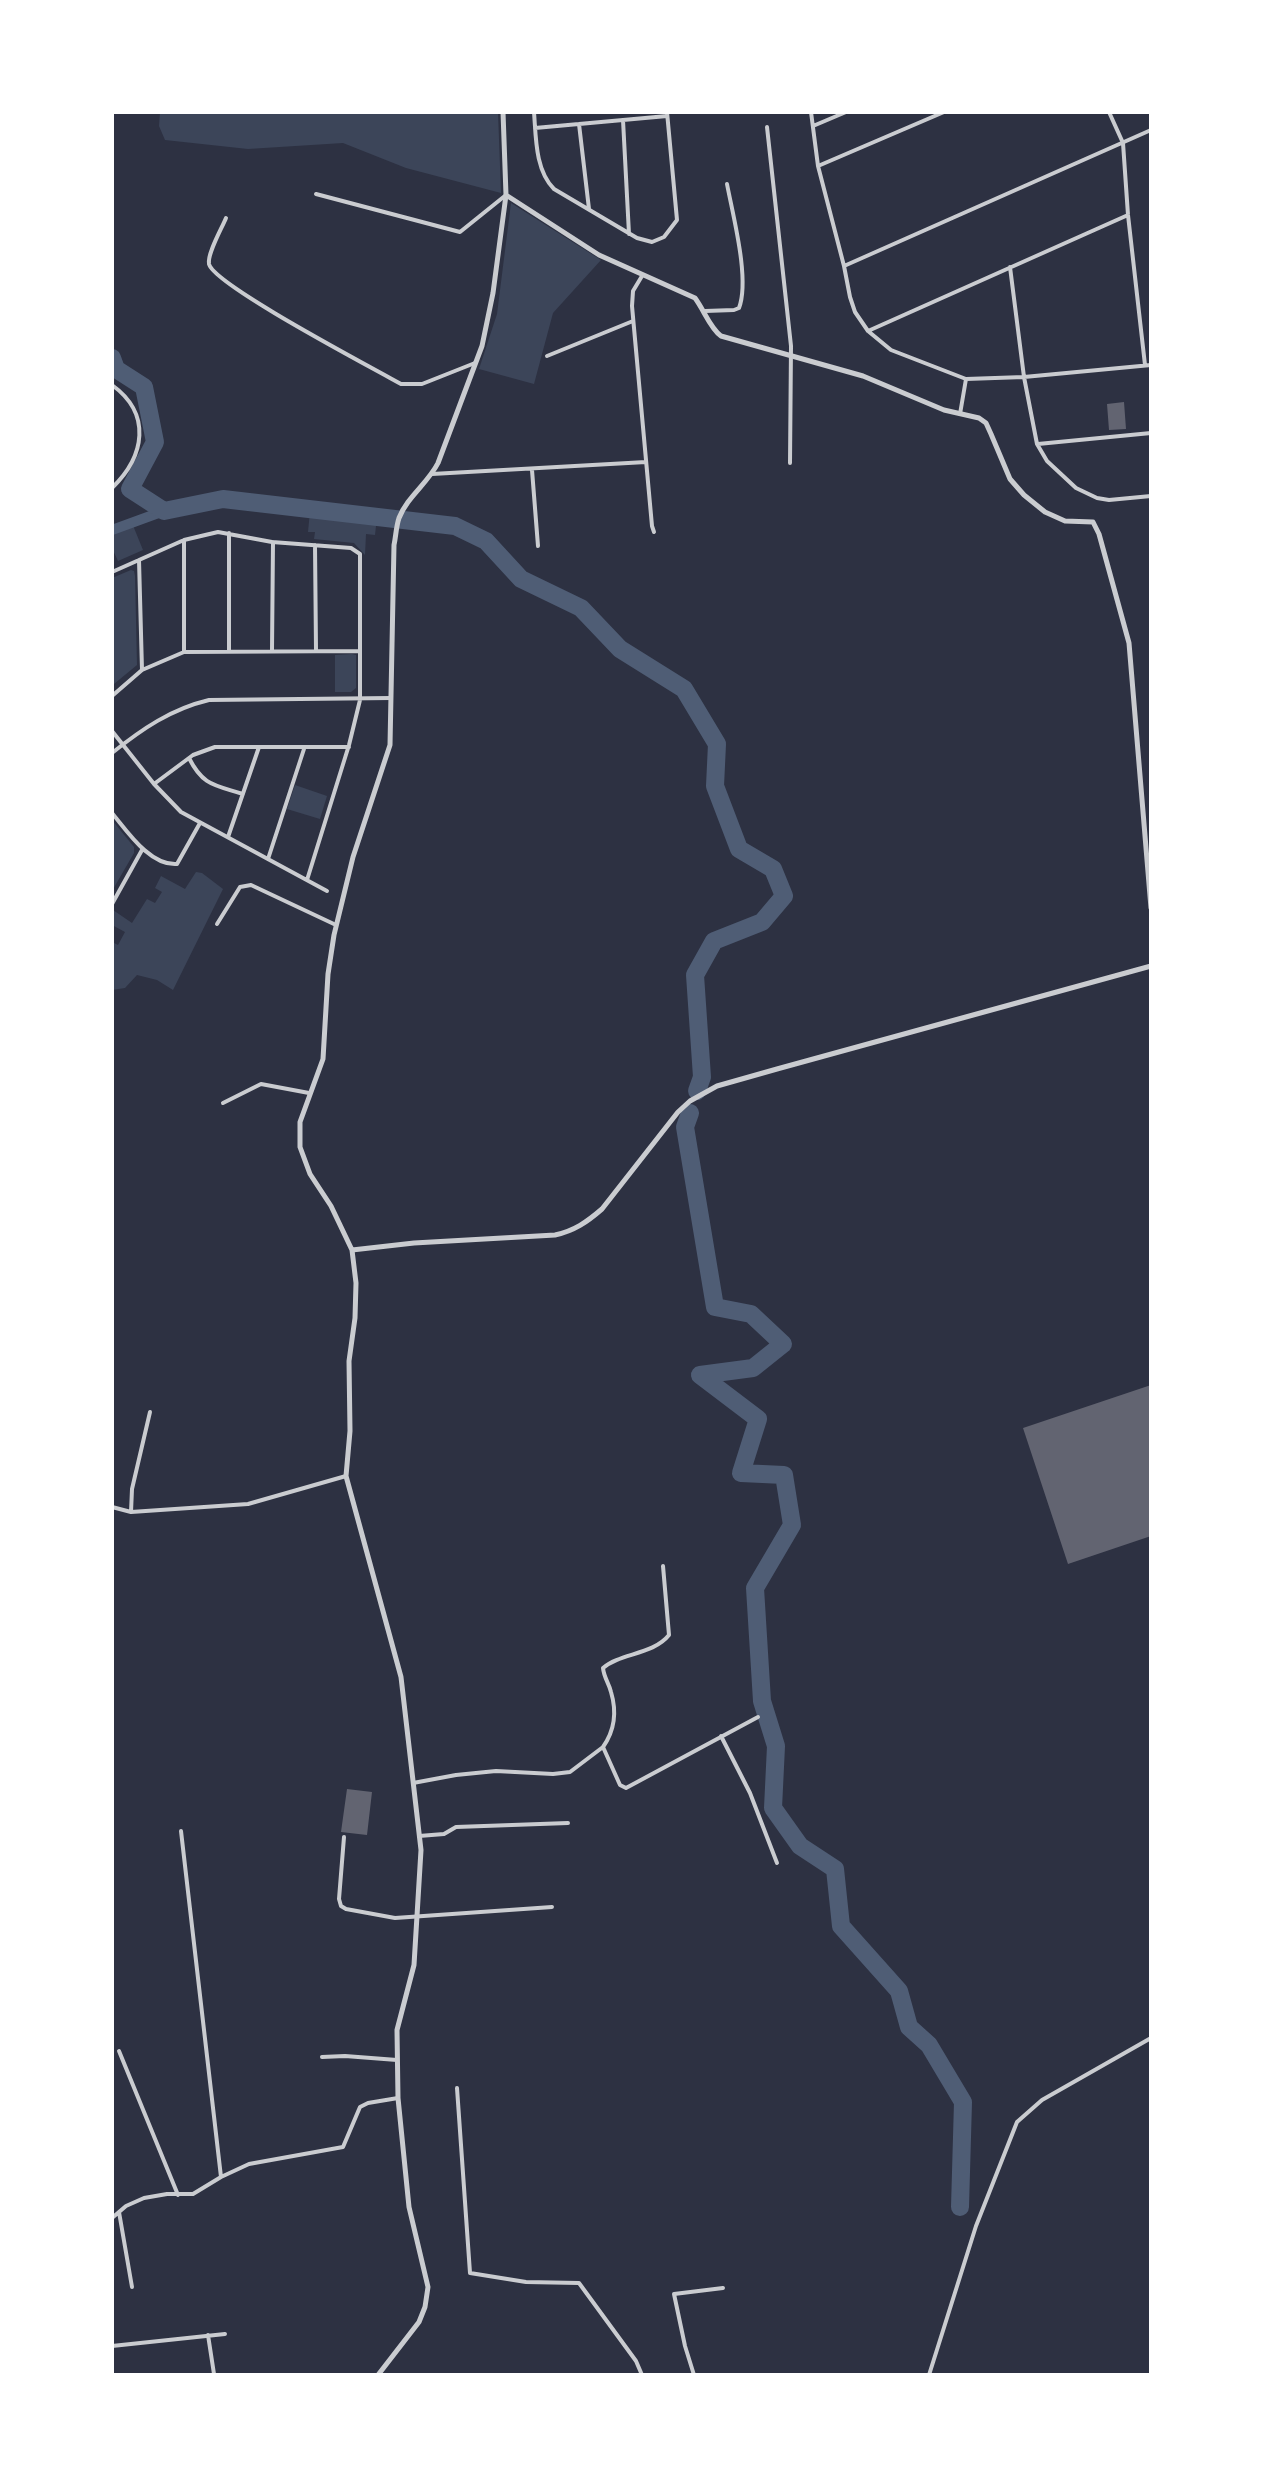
<!DOCTYPE html>
<style>
body{margin:0}
#map{position:relative;width:1263px;height:2487px;overflow:hidden;background:#2d3142;font-family:Rubik,sans-serif}
canvas{display:block}
.frame{position:absolute;inset:0;border:114px solid #fff;pointer-events:none}
</style>
<div id="map">
<canvas width="1263" height="2487"></canvas>
<div class="frame"></div>
</div>
<script>
const context = document.querySelector('canvas').getContext('2d');
context.lineJoin = 'round';
function fillPath(path, color) { context.fillStyle = color; context.fill(path, 'evenodd'); }
function stroke(path, color, width, dash) { context.strokeStyle = color; context.lineWidth = width; context.lineCap = dash ? 'butt' : 'round'; context.setLineDash(dash || []); context.stroke(path); }
fillPath(new Path2D(`
 M160 112H498L501 193 406 168 343 143 248 149 165 140 159 126Z
 M511 203 601 260 553 313 534 384 479 369 497 314Z
 M310 511 390 520 387 526H376L375 535 366 534 365 555 354 543 314 539 315 532H308Z
 M132 523 143 550 118 561 112 548V532Z
 M131 570 134 571 135 576 137 665 114 684 112 681V578Z
 M352 654 356 655V688L351 692H335V655Z
 M295 785 327 796 320 819 287 809Z
 M112 820 134 847V853L112 891Z
 M196 872 202 873 223 889 173 990 157 980 137 975 125 988 112 990V942L118 945 125 932 112 925 113 910 132 923 147 899 155 903 162 892 155 888 161 876 185 889Z`), '#3c4559');
stroke(new Path2D(`
 M112 530 164 511`), '#4f5d75', 10);
stroke(new Path2D(`
 M112 358 116 369 144 387 155 442 130 489 164 511 223 499 455 526 486 541 521 579 581 608 620 649 684 689 717 744 715 786 739 849 773 869 784 896 762 922 714 941 695 975 702 1077 697 1091
 M690 1113 685 1127 715 1307 751 1314 783 1344 753 1368 700 1375 758 1419 741 1473 784 1475 792 1525 755 1588 762 1701 776 1746 773 1808 800 1846 835 1869 841 1926 899 1991 909 2027 929 2045 963 2102 960 2207`), '#4f5d75', 18);
fillPath(new Path2D(`
 M1124 402 1126 429 1109 430 1107 404Z
 M1151 1385V1536L1068 1564 1023 1428Z
 M347 1789 372 1792 367 1835 341 1832Z`), '#626471');
stroke(new Path2D(`
 M534 112C536 137 535 170 554 189L637 238 652 242 664 237 677 220 667 112
 M811 112 818 166 844 266 850 297 855 312 868 331 891 350 966 379 1024 377 1151 365
 M1109 112 1123 143 1128 215 1145 365
 M623 120 629 234
 M579 124 589 209
 M813 126 846 112
 M767 127 791 346 790 463
 M535 128 667 116
 M818 166 944 112
 M316 194 460 232 506 195
 M226 218C222 228 207 254 209 264 214 285 373 368 401 384H422L475 363
 M844 266 1151 130
 M1010 267 1024 377 1037 444 1047 461 1076 488 1097 498 1109 500 1151 496
 M642 276 633 291 632 306 652 526 654 532
 M705 311 734 310 739 308C750 279 733 216 727 184
 M868 331 1128 215
 M547 356 633 321
 M112 385C152 414 145 456 112 488
 M960 414 966 379
 M1038 444 1151 433
 M532 470 538 546
 M432 474 646 462
 M315 545 316 650
 M139 560 142 670
 M112 572 184 540 218 532 272 542 351 548 360 554V700L349 745 307 880
 M229 650V533
 M272 650 273 542
 M184 652V540
 M112 696 142 670 184 652 360 651
 M112 731 154 784 181 812 327 891
 M112 753C142 729 171 709 209 700L391 698
 M189 758C203 786 215 785 243 794
 M154 784 193 755 215 747H349
 M112 813C127 831 150 866 177 864L200 823
 M228 837 259 747
 M268 859 304 749
 M112 904 142 850
 M217 924 240 887 251 885 336 925
 M223 1103 261 1084 309 1093
 M112 1507 131 1512 248 1504 346 1476
 M131 1512 132 1489 150 1412
 M721 1736 750 1793 777 1863
 M603 1747C615 1730 617 1712 611 1692 609 1683 604 1678 603 1668 620 1653 653 1655 669 1635L663 1566
 M413 1783 456 1775 496 1771 553 1774 570 1772 603 1747 620 1785 626 1788 758 1717
 M181 1831 221 2177
 M419 1836 444 1834 456 1827 568 1823
 M344 1837 339 1899 341 1906 346 1909 395 1918 552 1907
 M119 2051 178 2195
 M322 2057 345 2056 397 2060
 M457 2088 470 2273 526 2282 579 2283 636 2361 642 2375
 M119 2212 132 2287
 M112 2218 126 2206 144 2198 167 2194H193L221 2177 249 2164 343 2147 360 2107 368 2103 398 2098
 M208 2335 214 2374
 M112 2346 225 2334
 M694 2375 685 2346 674 2294 723 2288
 M929 2375 976 2226 1017 2122 1042 2100 1151 2038`), '#caccd0', 4);
stroke(new Path2D(`
 M506 195 599 255 695 298C704 310 710 328 721 336L863 376 944 410 979 418 986 423 991 434 1010 479 1024 495 1045 512 1065 521 1093 522 1099 534 1129 643 1151 908
 M352 1250 414 1243 555 1235C574 1231 587 1222 602 1209L678 1112 690 1101 717 1086 777 1069 1151 966
 M378 2375 419 2322 425 2307 428 2287 409 2207 398 2098 397 2030 414 1965 421 1850 401 1677 346 1476 350 1431 349 1361 355 1318 356 1283 352 1250 331 1206 310 1174 300 1147V1122L323 1059 328 974 334 935 353 857 390 745 394 545C396 536 396 527 399 518 407 497 428 483 438 463L482 346 493 293 506 195 503 112`), '#caccd0', 5);
</script>
